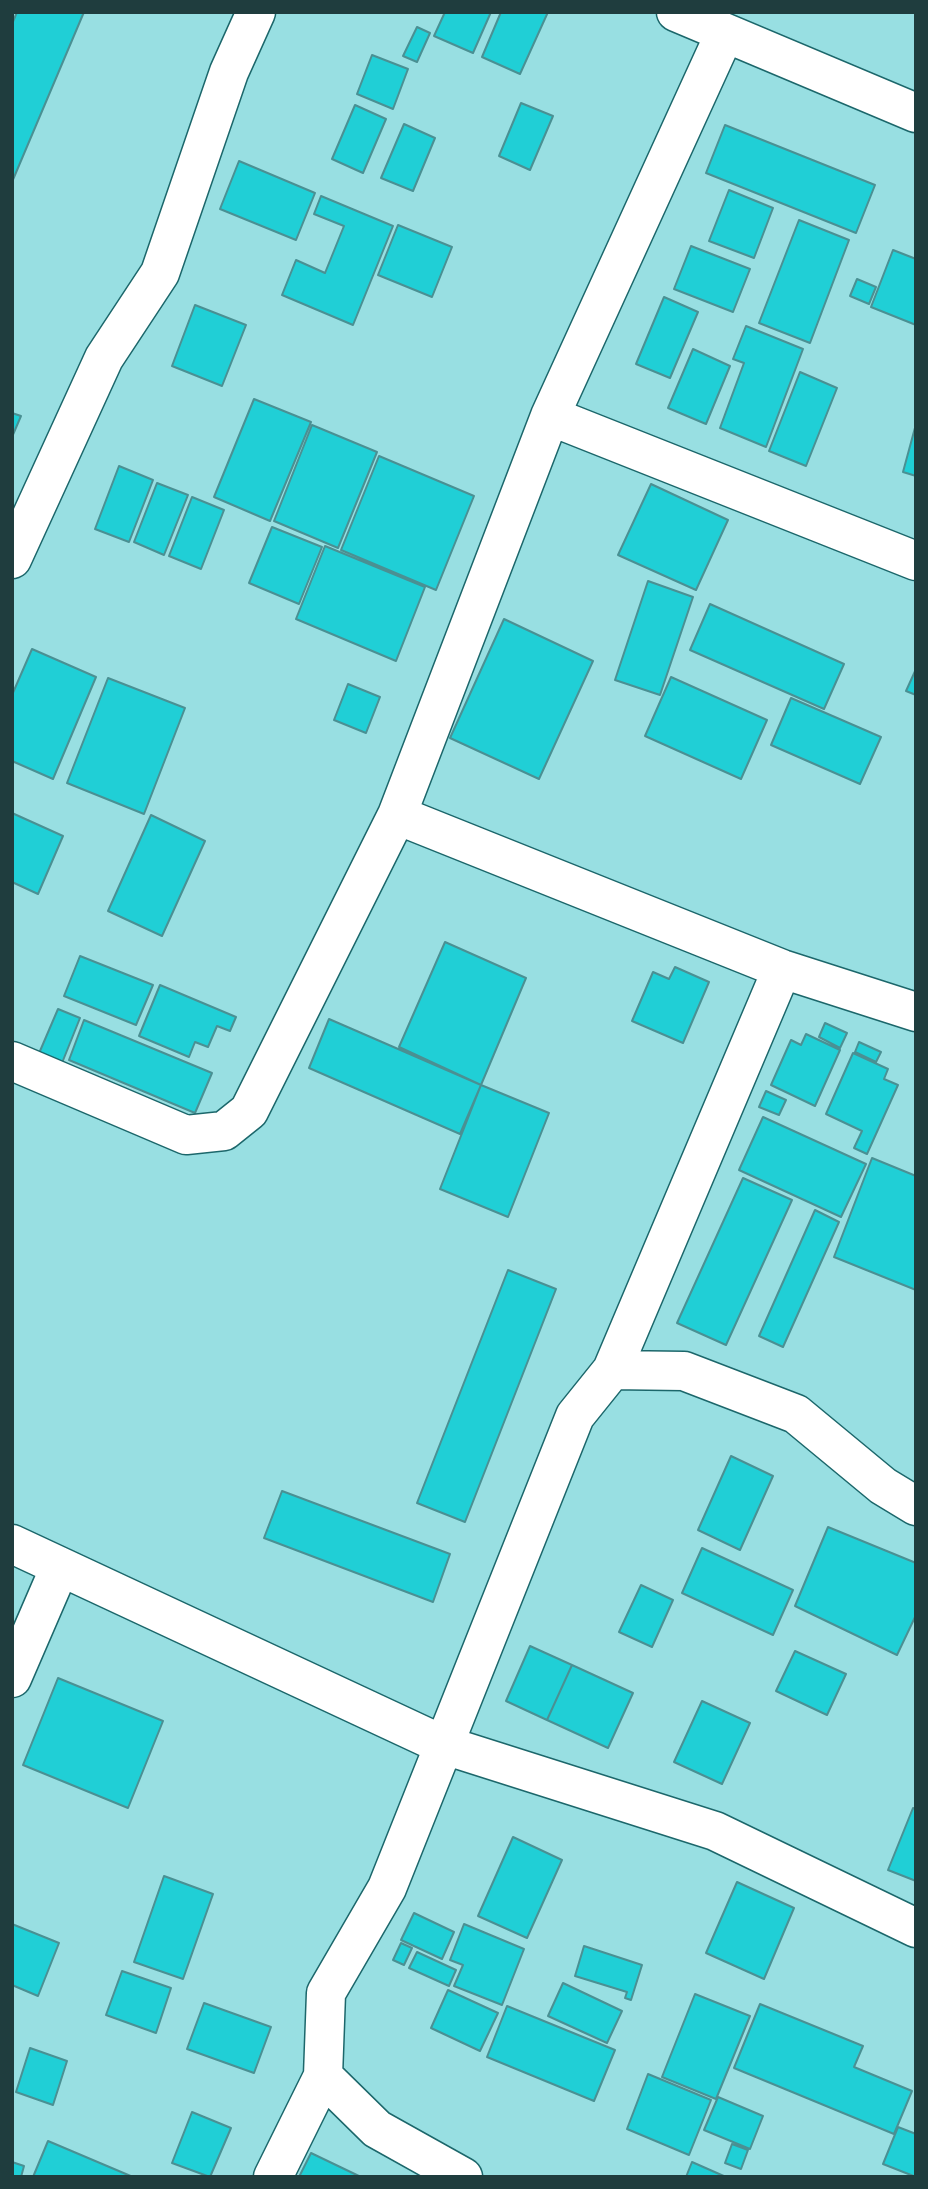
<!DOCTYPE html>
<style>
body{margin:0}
#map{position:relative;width:928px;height:2189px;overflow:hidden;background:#98dfe2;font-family:Karla,sans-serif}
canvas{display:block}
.frame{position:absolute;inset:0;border:14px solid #1f3d3e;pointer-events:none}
</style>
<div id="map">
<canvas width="928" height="2189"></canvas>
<div class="frame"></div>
</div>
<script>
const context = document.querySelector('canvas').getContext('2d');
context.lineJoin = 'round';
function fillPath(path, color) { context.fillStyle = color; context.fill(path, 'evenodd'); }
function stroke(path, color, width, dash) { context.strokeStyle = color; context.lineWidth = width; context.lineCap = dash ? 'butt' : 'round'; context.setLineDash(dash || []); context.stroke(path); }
const building = new Path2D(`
 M17 12H84L12 182V24Z
 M445 12H491L473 53 434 36Z
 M501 12H548L520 74 482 57Z
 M417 27 430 33 417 62 403 56Z
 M372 55 408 69 393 109 357 94Z
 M521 103 553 116 530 170 499 156Z
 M355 105 386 119 363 173 332 159Z
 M404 124 435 138 413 191 381 178Z
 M725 125 875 185 856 233 706 173Z
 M239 161 315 193 296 240 220 209Z
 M729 190 773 208 754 258 709 241Z
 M321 196 393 226 353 325 282 295 296 260 325 273 344 226 314 214Z
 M799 220 849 240 810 343 759 323Z
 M398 225 452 247 432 297 378 275Z
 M691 246 750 269 733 312 674 289Z
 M893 250 916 259V325L871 307Z
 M857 279 876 287 869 304 850 296Z
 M664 297 698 312 670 378 636 364Z
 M195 305 246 325 222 386 172 366Z
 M746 326 803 349 766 447 720 428 744 363 733 359Z
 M693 349 730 366 706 424 668 408Z
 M800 372 837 388 806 466 769 451Z
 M254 399 311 422 270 521 214 497Z
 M12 413 21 416 12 437Z
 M916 424V476L903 472Z
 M312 425 377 452 338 548 274 521Z
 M379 456 474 496 436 590 341 550Z
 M119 466 153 480 129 542 95 529Z
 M157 483 188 495 164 555 134 542Z
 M651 484 728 520 696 590 618 555Z
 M192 497 224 510 201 569 169 556Z
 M272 527 322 547 299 604 249 583Z
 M325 546 425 587 396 661 296 619Z
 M648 581 693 597 660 695 615 680Z
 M710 604 844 664 824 709 690 650Z
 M504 619 593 661 539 779 450 738Z
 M32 649 96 677 53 779 12 761V695Z
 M916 669V695L906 691Z
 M671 677 767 720 741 779 645 736Z
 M108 678 185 708 144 814 67 783Z
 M348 684 380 697 366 733 334 720Z
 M791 698 881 737 860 784 771 745Z
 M12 813 63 836 38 894 12 882Z
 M151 815 205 841 162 936 108 911Z
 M445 942 526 978 481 1085 399 1047Z
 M80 956 153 985 136 1025 64 996Z
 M675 967 709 982 683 1043 632 1021 653 972 669 979Z
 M160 985 236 1017 230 1031 217 1026 208 1047 195 1042 189 1057 139 1036Z
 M58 1009 80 1018 60 1068 37 1058Z
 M329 1019 481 1085 460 1134 309 1068Z
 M84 1020 212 1073 195 1113 69 1060Z
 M825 1023 847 1033 840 1048 819 1037Z
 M806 1034 840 1050 815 1106 771 1085 791 1040 801 1045Z
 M859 1042 881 1052 876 1062 855 1052Z
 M853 1053 888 1069 884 1079 898 1085 867 1154 854 1148 862 1131 826 1114Z
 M481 1085 549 1113 508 1217 440 1189Z
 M766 1091 786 1100 779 1115 759 1107Z
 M763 1117 866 1164 841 1217 739 1170Z
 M872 1158 916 1176V1290L834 1257Z
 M743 1178 792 1200 726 1345 677 1323Z
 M815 1210 839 1222 783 1347 759 1336Z
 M508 1270 556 1289 465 1522 417 1503Z
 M731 1456 773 1476 740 1550 698 1530Z
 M282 1491 450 1554 433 1602 264 1538Z
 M828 1527 916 1563V1615L897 1655 795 1606Z
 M702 1548 793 1590 773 1635 682 1593Z
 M641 1585 673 1600 652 1647 619 1632Z
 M530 1646 572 1665 547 1720 506 1701Z
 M795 1651 846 1674 827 1715 776 1691Z
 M572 1665 633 1693 608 1748 547 1720Z
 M58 1678 163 1721 128 1808 23 1765Z
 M702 1701 750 1723 722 1784 674 1762Z
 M913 1808 916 1809V1881L888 1870Z
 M513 1837 562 1860 527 1938 478 1916Z
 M164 1876 213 1894 183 1979 134 1962Z
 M737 1882 794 1908 764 1979 706 1953Z
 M414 1913 454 1932 442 1959 401 1940Z
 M12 1924 59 1943 38 1996 12 1985Z
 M464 1924 524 1949 502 2005 454 1986 463 1965 450 1960Z
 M401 1943 412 1948 404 1965 393 1960Z
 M584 1946 642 1965 631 2000 625 1998 627 1992 575 1976Z
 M417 1952 456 1970 449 1986 409 1968Z
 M122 1971 171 1988 156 2033 106 2015Z
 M563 1983 622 2011 607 2043 548 2016Z
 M448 1990 498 2013 480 2051 431 2028Z
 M695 1994 750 2016 716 2099 662 2077Z
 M204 2003 271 2027 254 2073 187 2049Z
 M760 2004 863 2046 854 2067 912 2091 894 2134 734 2068Z
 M507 2006 615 2050 594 2101 487 2057Z
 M30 2048 67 2061 53 2105 16 2092Z
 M648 2074 711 2100 689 2155 627 2129Z
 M718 2097 763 2116 750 2149 704 2130Z
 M192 2112 231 2128 210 2177 172 2163Z
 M898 2127 916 2134V2177L883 2164Z
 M48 2141 133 2177H33Z
 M732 2144 748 2150 741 2169 725 2163Z
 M311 2153 361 2177H299Z
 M12 2162 24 2166 21 2177H12Z
 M692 2162 726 2177H686Z`);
fillPath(building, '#20cfd6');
stroke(building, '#4a9093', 2);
const street = new Path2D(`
 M676 12 916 113
 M550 416 916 561
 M12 559 104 358 160 273 229 72 256 12
 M397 815 782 969 916 1012
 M12 1061 186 1135 224 1131 249 1111 397 815 550 416 725 33
 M612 1370 782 969
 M12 1544 441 1744 715 1831 916 1928
 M12 1678 60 1567
 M273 2177 323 2076
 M463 2177 377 2129 323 2076 326 1993 387 1888 575 1416 612 1370 684 1371 796 1414 883 1486 916 1506`);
stroke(street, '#1c676b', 41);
stroke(street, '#fff', 38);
</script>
